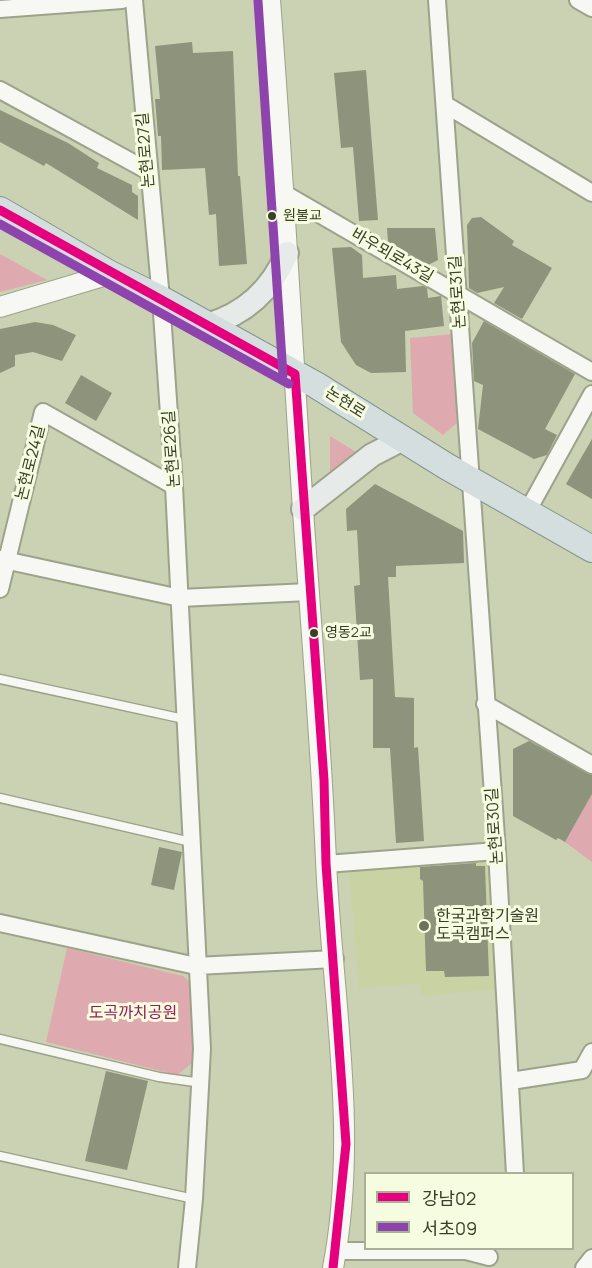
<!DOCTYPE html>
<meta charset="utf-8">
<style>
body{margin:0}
#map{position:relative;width:592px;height:1268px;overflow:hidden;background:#cbd1b3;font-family:Manrope,"Noto Sans KR",sans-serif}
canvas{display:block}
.legend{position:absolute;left:364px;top:1172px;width:210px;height:78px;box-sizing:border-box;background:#f5fce0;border:2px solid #aab097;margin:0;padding:8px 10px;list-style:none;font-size:18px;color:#3a3f29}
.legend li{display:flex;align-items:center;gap:12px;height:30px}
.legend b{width:30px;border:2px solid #aab097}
</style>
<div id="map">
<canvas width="592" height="1268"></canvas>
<ul class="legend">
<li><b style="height:8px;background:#e5007d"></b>강남02</li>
<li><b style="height:8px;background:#8e44ad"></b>서초09</li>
</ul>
</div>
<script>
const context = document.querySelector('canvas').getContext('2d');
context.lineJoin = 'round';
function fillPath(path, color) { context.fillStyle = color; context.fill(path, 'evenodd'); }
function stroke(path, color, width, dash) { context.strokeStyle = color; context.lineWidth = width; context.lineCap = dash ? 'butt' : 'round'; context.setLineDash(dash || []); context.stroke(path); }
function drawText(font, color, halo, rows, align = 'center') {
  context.font = font + ' Manrope,"Noto Sans KR",sans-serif'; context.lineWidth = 6; context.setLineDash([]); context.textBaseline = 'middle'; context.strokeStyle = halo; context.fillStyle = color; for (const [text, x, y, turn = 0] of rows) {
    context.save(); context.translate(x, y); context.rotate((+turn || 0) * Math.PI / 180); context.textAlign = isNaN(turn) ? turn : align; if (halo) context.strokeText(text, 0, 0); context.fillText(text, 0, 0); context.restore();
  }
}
fillPath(new Path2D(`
 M489 858 499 989 422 995 421 983 359 988 349 869Z`), '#c8d2a2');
fillPath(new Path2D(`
 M0 254 47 280 0 292Z
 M454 334 457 423 443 435 413 413 410 338Z
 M330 436 356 452 330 474Z
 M592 794V862L565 842Z
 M67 948 183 976 189 981 196 1060 177 1075 46 1042Z`), '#dea9af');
fillPath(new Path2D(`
 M192 42 193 53 233 51 238 176H240L247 264 219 266 216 214 209 215 205 168 162 170 161 136H158L155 99H160L155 46Z
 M366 70 378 220 359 221 353 147 341 148 334 73Z
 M0 110 68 143 99 163 97 168 132 185V192L138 196V220L46 163 44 166 0 142Z
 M481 217 514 241 512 245 552 268 522 319 494 303 504 287 477 293 469 288 467 225 472 218Z
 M387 228H435L438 260 428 265 388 242Z
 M351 247 362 255 363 278 396 275 397 289 423 286 427 288 428 298 441 296 444 326 405 331 406 372 371 373 356 365 341 342 332 248Z
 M484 321 575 374 545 429 557 435 547 455 534 459 478 429 483 385 474 381 472 343Z
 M35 322 53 325 76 335 62 361 33 352 15 355V366L0 373V329Z
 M81 375 112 393 96 421 65 403Z
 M592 439V499L566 484Z
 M375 484 463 531 464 563 396 566V577H388L395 697 414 698V748L418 747 424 841 396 843 390 748H373V679L360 680 354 586 360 585 357 530 347 531 346 509Z
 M529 741 592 775V794L565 842 558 838 556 840 513 816V749Z
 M159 847 182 852 174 890 151 885Z
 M476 863V866H485L489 976 445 977 444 971H426L423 881 420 879V867Z
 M106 1071 148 1081 127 1170 85 1161Z`), '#8e937b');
const service = new Path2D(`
 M0 679 184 719
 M0 798 191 842
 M0 1039 159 1077 202 1083
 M0 1156 194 1199`);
const minor = new Path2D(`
 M134 0 161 299 174 486 202 1049 194 1199 187 1268
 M437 0 497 851 515 1174
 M578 0 592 8
 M0 9 122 0
 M0 90 148 171
 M446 105 592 193
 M285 194 592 372
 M527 512 592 394
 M0 559 180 598 309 592
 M0 589 43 412 174 486
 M485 704 592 765
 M326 864 497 851
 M0 923 196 966 335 959
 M511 1081 582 1070 592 1052
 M336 1251H466L489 1257
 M584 1268 592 1258`);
const tertiary = new Path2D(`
 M270 0C283 170 292 340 303 510 311 627 321 743 326 861 332 997 359 1133 333 1268
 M0 307 110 274`);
const secondary = new Path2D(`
 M207 325C245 314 272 289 287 253
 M303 509 372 455 403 439`);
const primary = new Path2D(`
 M0 210 110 274 161 299 316 385 446 466 592 549`);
stroke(service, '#9da28a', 11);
stroke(minor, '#9da28a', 20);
stroke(tertiary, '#9da28a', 22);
stroke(secondary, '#9da28a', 26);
stroke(primary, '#84968f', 28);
stroke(service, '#f7f8f4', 8);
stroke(minor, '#f7f8f4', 16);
stroke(tertiary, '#f7f8f4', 20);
stroke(secondary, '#e6ebe9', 22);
stroke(primary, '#d5dede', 26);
stroke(new Path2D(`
 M0 210 295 374
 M295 374 324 780 326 864 346 1144 333 1268`), '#e5007d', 9);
stroke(new Path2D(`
 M258 1 283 375
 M0 224 289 384`), '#8e44ad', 9);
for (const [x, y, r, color] of [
 [272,216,5,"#3a3f29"],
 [314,633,5,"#3a3f29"],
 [424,926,6,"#6d7259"]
]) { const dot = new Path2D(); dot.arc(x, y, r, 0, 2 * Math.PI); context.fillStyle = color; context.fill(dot); stroke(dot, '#f5fce0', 2); }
drawText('14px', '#3a3f29', '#f5fce0', [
 ["원불교",283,216],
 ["영동2교",325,633]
], 'left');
drawText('16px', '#3a3f29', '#f5fce0', [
 ["논현로27길",146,150,-95],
 ["바우뫼로43길",392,256,30],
 ["논현로31길",458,292,-94],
 ["논현로",345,403,32],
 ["논현로26길",172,449,-94],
 ["논현로24길",31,463,-76],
 ["논현로30길",495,826,-94]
]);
drawText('16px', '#3a3f29', '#f5fce0', [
 ["한국과학기술원",436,917],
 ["도곡캠퍼스",436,935]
], 'left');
drawText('16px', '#981956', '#f5fce0', [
 ["도곡까치공원",133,1014]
]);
</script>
